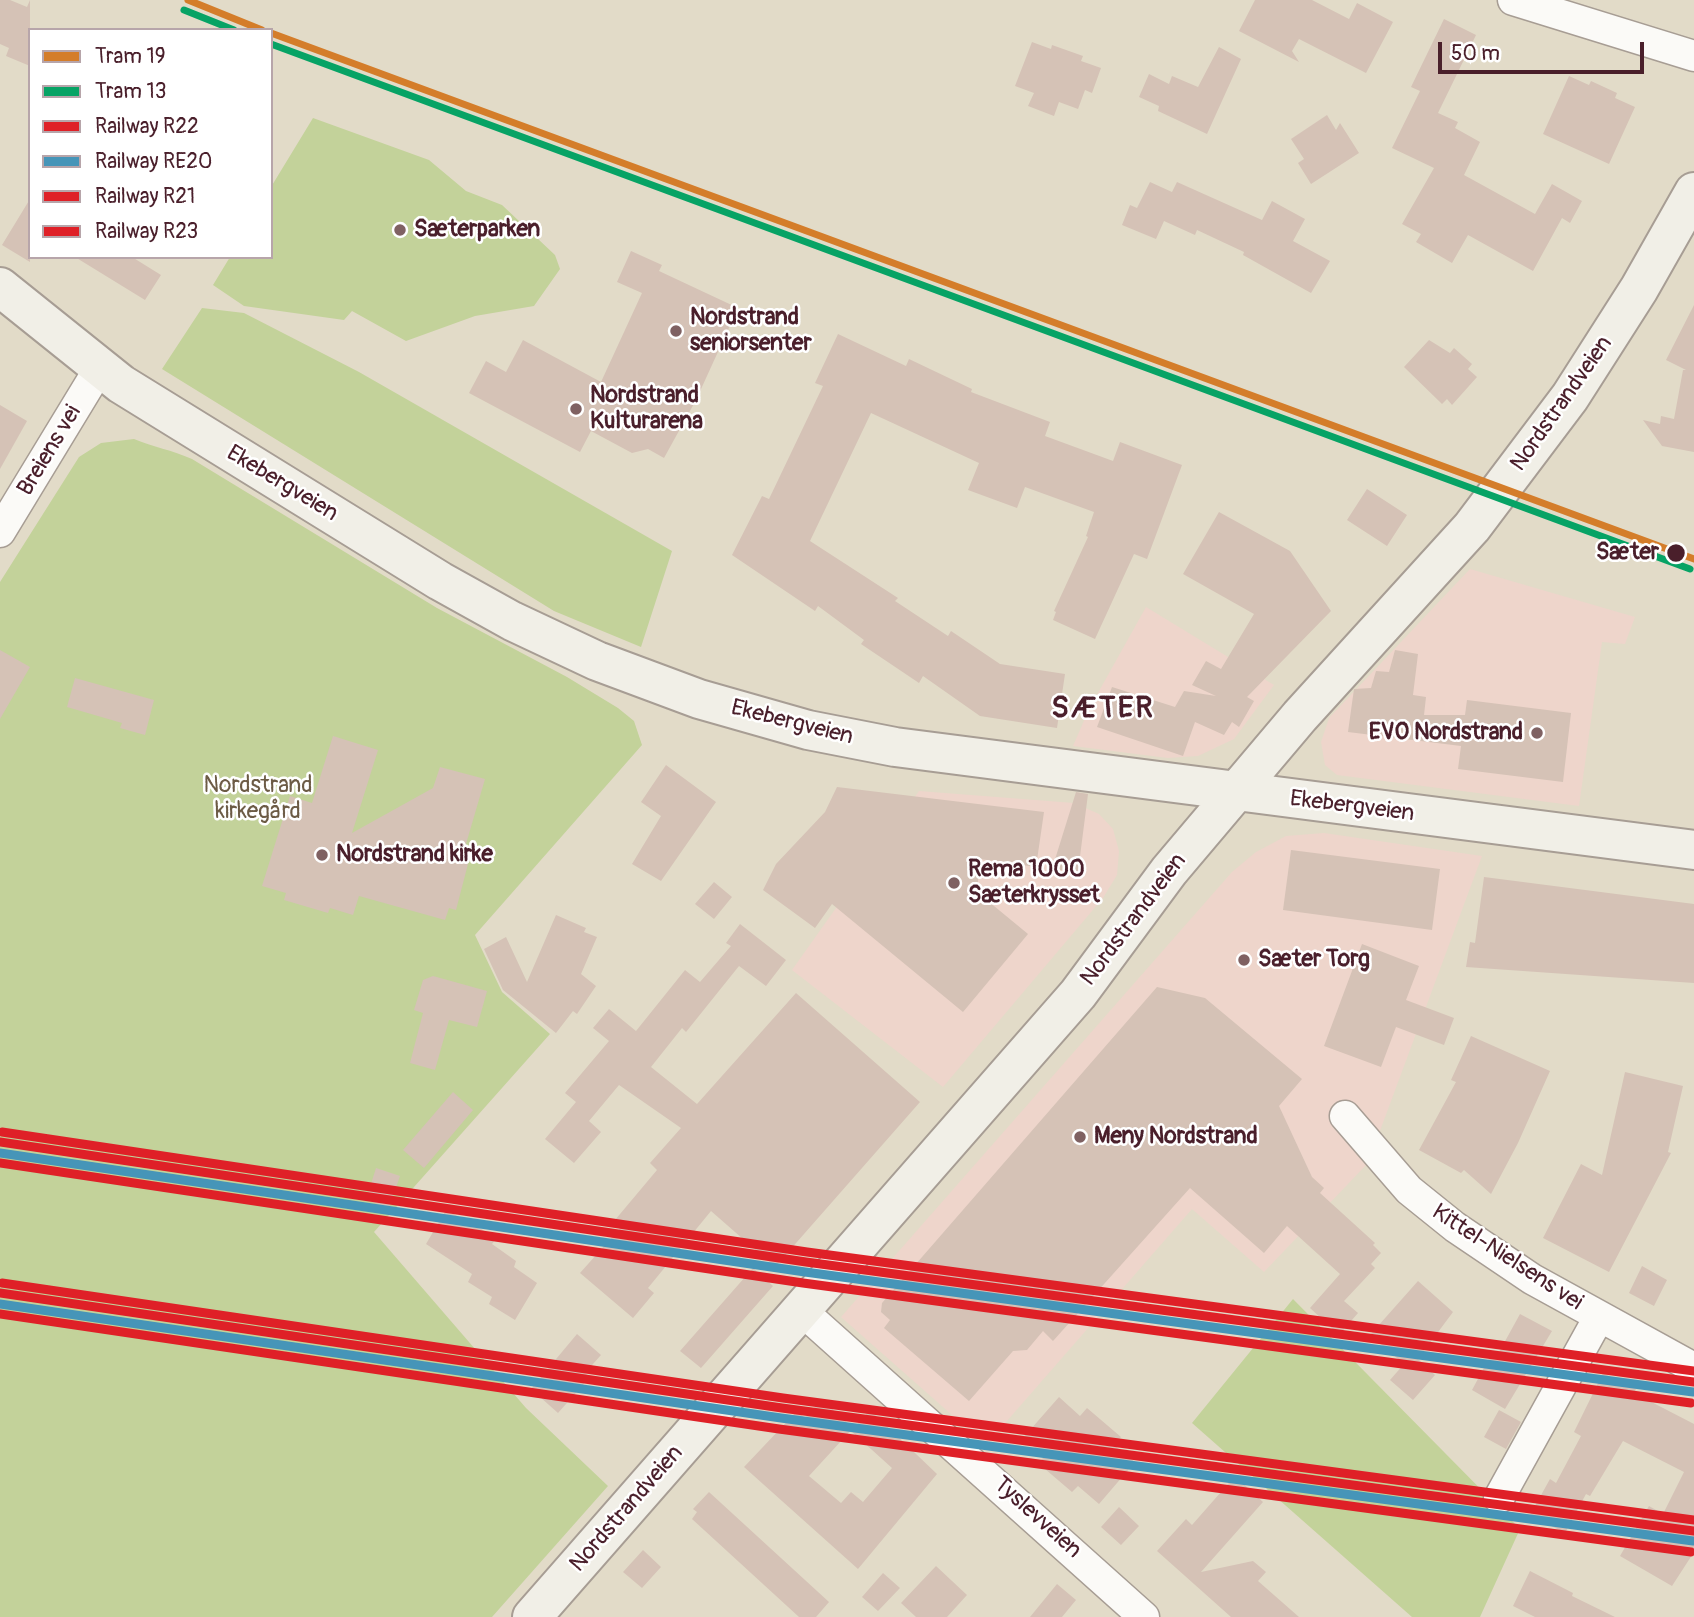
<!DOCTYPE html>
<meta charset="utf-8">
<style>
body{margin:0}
#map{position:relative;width:1694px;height:1617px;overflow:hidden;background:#e2dbc8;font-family:Pangolin,sans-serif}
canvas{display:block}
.legend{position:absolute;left:28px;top:28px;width:245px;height:231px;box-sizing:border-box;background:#fff;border:2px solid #b7a5aa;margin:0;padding:9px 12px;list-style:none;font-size:21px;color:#4a1f2b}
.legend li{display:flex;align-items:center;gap:14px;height:35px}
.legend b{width:35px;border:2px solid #b7a5aa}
.scale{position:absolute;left:1438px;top:42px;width:206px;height:32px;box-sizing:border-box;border:4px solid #4a1f2b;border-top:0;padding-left:9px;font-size:21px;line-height:24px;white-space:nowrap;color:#4a1f2b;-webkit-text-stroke:5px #fff;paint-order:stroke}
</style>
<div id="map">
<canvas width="1694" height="1617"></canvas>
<ul class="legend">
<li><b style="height:9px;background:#d47d2a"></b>Tram 19</li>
<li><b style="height:9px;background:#07a365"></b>Tram 13</li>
<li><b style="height:9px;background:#df2027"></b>Railway R22</li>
<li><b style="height:9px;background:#4695b8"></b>Railway RE20</li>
<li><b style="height:9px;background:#df2027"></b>Railway R21</li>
<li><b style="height:9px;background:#df2027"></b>Railway R23</li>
</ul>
<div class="scale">50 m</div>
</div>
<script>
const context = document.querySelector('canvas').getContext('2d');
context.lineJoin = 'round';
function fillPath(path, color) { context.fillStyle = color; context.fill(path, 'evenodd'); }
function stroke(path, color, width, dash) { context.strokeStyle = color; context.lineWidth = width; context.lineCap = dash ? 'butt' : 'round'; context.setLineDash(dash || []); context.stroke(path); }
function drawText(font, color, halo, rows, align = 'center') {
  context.font = font + ' Pangolin,sans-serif'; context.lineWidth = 5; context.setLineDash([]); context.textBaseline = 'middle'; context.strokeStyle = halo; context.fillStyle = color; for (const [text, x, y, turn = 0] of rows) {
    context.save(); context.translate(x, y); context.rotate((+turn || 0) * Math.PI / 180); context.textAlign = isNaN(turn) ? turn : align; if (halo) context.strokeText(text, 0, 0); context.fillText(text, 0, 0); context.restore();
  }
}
fillPath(new Path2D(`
 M1470 569 1635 617 1625 644 1602 642 1579 806 1337 775 1325 765 1321 742 1329 718Z
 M1146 607 1274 685 1234 739 1198 756 1168 758 1073 746 1089 709Z
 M919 791 1074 803 1099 814 1113 829 1119 851 1117 875 1103 898 943 1087 792 970Z
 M1324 833 1482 856 1368 1163 1264 1272 1192 1209 986 1445 841 1317 1232 872 1256 852 1286 836Z`), '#eed5cb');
fillPath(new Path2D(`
 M313 118 429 160 466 191 502 205 555 255 560 269 534 306 475 316 406 341 352 311 344 320 244 306 213 285 230 257H271V187Z
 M202 308 244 313 359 372 672 551 641 647 554 611 162 369Z
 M134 439C153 447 172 450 192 459L437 608 567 677 618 708 634 721 642 745 475 935 502 992 550 1034 374 1232 526 1408 608 1486 492 1617H0V582L79 457 101 443Z
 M1293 1299 1520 1529 1480 1617H1412L1192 1423Z`), '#c3d29a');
fillPath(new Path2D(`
 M0 0H10L27 7 30 0V66L6 56 9 48 0 44Z
 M1255 0H1312L1349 19 1357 3 1393 22 1366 73 1299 39 1292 51 1299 62 1239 31Z
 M1444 19 1476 35 1438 113 1458 122 1455 128 1480 142 1464 175 1535 214 1552 184 1582 201 1570 223 1562 218 1533 271 1468 235 1452 263 1416 242 1421 234 1402 224 1434 168 1392 148 1420 91 1411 87Z
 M1032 42 1051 49 1052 45 1083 56 1081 61 1101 68 1092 93 1085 90 1078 109 1059 102 1054 116 1028 106 1034 93 1015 86Z
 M1219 47 1241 59 1207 134 1158 111 1159 106 1139 97 1149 74 1169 84 1172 76 1198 87Z
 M1569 76 1589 85 1591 81 1617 93 1615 98 1635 107 1609 164 1543 134Z
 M1327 115 1336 130 1340 123 1359 153 1311 184 1298 163 1304 159 1291 139Z
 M1150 182 1172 192 1177 182 1262 220 1272 201 1305 219 1293 241 1330 261 1311 293 1243 255 1244 252 1197 230 1195 235 1164 221 1156 239 1122 225 1130 205 1137 208Z
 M30 199V262L2 245Z
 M631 251 662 265 659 271 738 308 696 400 664 458 648 449 632 453 591 431 580 452 469 393 486 361 506 372 523 340 601 382 642 293 617 282Z
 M75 257H132L161 275 145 300Z
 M1694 305V452L1662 446 1643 420 1660 424 1661 416 1674 419 1683 370H1686L1666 360Z
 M838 334 906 366 909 359 972 389 971 392 1050 422 1045 436 1113 461 1120 442 1182 465 1147 559 1134 554 1095 639 1053 620 1056 612 1054 611 1088 537 1086 536 1094 512 1025 487 1017 508 968 490 979 463 871 413 810 541 898 598 895 601 948 636 951 631 1000 664 1065 674 1057 728 980 716 923 676 919 683 861 644 864 640 818 606 815 611 732 555 762 496 769 499 823 386 815 383Z
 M1429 340 1450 353 1454 348 1472 364 1468 369 1477 377 1452 405 1447 399 1442 404 1404 367Z
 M0 405 27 421 0 469Z
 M1367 489 1407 515 1387 546 1347 520Z
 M1219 512 1290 551 1331 611 1247 697 1254 701 1239 727 1232 722 1224 735 1195 722 1183 756 1097 727 1112 687 1175 707 1184 691 1216 696 1192 685 1206 661 1221 669 1254 614 1183 574Z
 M0 650 30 667 0 719Z
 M1395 650 1418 654 1413 695 1426 697 1424 715H1465L1467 700 1571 713 1563 782 1458 769 1461 746 1348 732 1354 689 1371 688 1376 671 1389 672Z
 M75 678 154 700 145 735 120 728 122 723 67 707Z
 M333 736 378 750 352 833 433 788 440 767 485 779 461 861 468 864 456 910 449 908 445 920 359 896 353 915 330 908 328 913 284 900 286 893 262 886 290 796 312 803Z
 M666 765 716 802 661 881 632 864 661 816 641 802Z
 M837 787 1044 812 1036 867 980 859 977 892 1028 934 963 1012 832 904 815 928 763 890 776 864 825 812Z
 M1076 792 1088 794 1078 872 1052 869Z
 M1291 850 1440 869 1432 930 1283 910Z
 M1484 877 1694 904V983L1466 967 1470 942 1475 943Z
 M714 882 732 897 714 919 695 904Z
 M556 915 586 928 584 932 597 937 581 974 596 986 577 1014 573 1011 556 1033 503 990 484 949 506 937 527 982Z
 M740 924 786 960 766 986 739 966 686 1032 682 1028 651 1067 697 1104 796 993 920 1102 775 1267 711 1211 648 1288 654 1293 633 1318 580 1273 622 1226 615 1220 657 1170 650 1163 681 1128 619 1085 589 1121 601 1132 574 1163 545 1139 576 1102 565 1093 609 1041 593 1028 609 1009 636 1031 685 970 700 982 731 946 726 943Z
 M1362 944 1419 966 1406 1000 1454 1018 1444 1045 1396 1027 1381 1067 1324 1046Z
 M433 976 487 991 477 1027 449 1020 435 1070 410 1063 423 1013 414 1010 423 980Z
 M1157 987 1205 998 1302 1079 1279 1106 1312 1177 1324 1188 1320 1193 1375 1243 1373 1245 1381 1253 1371 1264 1375 1268 1344 1301 1358 1313 1339 1335 1310 1308 1340 1274 1287 1226 1264 1253 1190 1188 1053 1341 1043 1331 1027 1350 1013 1351 969 1401 884 1328 890 1320 881 1312 882 1303Z
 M1471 1036 1550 1071 1518 1143 1491 1194 1464 1170 1461 1173 1419 1150 1456 1082 1451 1080Z
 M1625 1072 1683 1086 1668 1152 1671 1153 1609 1272 1543 1238 1581 1164 1602 1175Z
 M453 1092 473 1110 424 1168 403 1150Z
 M376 1168 400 1176 389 1208 366 1200Z
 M446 1210 483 1230 495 1240 492 1244 516 1261 514 1267 537 1283 515 1320 489 1304 492 1297 468 1282 472 1274 426 1244Z
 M1642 1266 1667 1280 1654 1306 1629 1293Z
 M753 1268 773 1286 701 1368 680 1351Z
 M1418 1281 1453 1312 1418 1359 1435 1375 1413 1400 1390 1380 1404 1364 1370 1335Z
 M1520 1314 1552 1331 1505 1409 1472 1390 1493 1351 1498 1354Z
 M577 1334 601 1355 585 1373 590 1377 558 1413 531 1389Z
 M1603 1373 1636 1389 1634 1393 1694 1424V1552L1672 1586 1620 1556 1649 1506 1663 1514 1684 1472 1623 1441 1590 1496 1586 1494 1565 1533 1530 1515 1550 1479 1556 1483 1581 1436 1574 1432Z
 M1059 1397 1080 1416 1087 1408 1121 1437 1114 1445 1135 1462 1099 1504 1078 1486 1072 1492 1038 1463 1045 1456 1023 1438Z
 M822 1399 853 1428 809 1476 841 1503 851 1492 863 1502 892 1468 851 1431 870 1410 937 1474 858 1569 744 1467 797 1411 805 1418Z
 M1499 1410 1521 1422 1506 1449 1484 1437Z
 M1235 1476 1263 1502 1201 1572 1253 1561 1266 1572 1258 1581 1299 1617H1231L1157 1551 1186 1519 1192 1525Z
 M709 1492 829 1602 816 1617H799L692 1519 697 1512 693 1509Z
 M1119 1507 1139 1526 1121 1545 1101 1527Z
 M643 1550 661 1567 642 1588 623 1572Z
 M936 1566 967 1595 947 1617H916L901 1603Z
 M1530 1571 1573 1593 1572 1596 1615 1617H1535L1513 1606Z
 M883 1573 900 1588 878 1611 862 1597Z
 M1057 1584 1076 1600 1062 1617H1030Z`), '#d5c2b6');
const minor = new Path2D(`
 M1513 0 1694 56
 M0 532 99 369
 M1345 1116 1409 1190 1455 1227 1532 1279 1694 1368
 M801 1310 1144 1617
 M1499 1498 1599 1317`);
const secondary = new Path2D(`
 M0 287 121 384 440 581 512 621 597 661 699 699 808 730 895 747 1694 850
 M532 1617 1078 994 1169 871 1300 716 1472 527 1570 397 1639 289 1694 192`);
stroke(minor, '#a79d94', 33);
stroke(secondary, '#a79d94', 42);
stroke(minor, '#fbfaf7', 30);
stroke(secondary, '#f1efe7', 38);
stroke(new Path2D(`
 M0 1142 806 1262 1694 1382
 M0 1293 782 1408 1694 1531`), '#df2027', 9);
stroke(new Path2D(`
 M0 1153 805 1272 1693 1392
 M0 1304 781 1418 1693 1541`), '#4695b8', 9);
stroke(new Path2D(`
 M2 1132 807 1252 1694 1371
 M2 1283 783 1398 1694 1520`), '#df2027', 9);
stroke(new Path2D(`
 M0 1163 803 1283 1691 1403
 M0 1314 779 1429 1691 1552`), '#df2027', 9);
stroke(new Path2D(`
 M188 0 262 30
 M271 33 1694 559`), '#d47d2a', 7);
stroke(new Path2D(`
 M184 10 234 30
 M271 44 1690 569`), '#07a365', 7);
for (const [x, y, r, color] of [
 [400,230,7,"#7f6162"],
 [676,331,7,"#7f6162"],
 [576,409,7,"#7f6162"],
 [1676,553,10,"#4a1f2b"],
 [1537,733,7,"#7f6162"],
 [322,855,7,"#7f6162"],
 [954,883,7,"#7f6162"],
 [1244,960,7,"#7f6162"],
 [1080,1137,7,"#7f6162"]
]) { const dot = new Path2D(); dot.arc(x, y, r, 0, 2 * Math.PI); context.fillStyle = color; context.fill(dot); stroke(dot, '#fff', 2.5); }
drawText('bold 23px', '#4a1f2b', '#fff', [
 ["Sæterparken",414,230],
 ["Nordstrand",690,318],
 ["seniorsenter",690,344],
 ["Nordstrand",590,396],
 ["Kulturarena",590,422],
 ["EVO Nordstrand",1523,733,"right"],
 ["Nordstrand kirke",336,855],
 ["Rema 1000",968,870],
 ["Sæterkrysset",968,896],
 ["Sæter Torg",1258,960],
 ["Meny Nordstrand",1094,1137]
], 'left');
drawText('23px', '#4a1f2b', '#fff', [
 ["Nordstrandveien",1562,404,-55],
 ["Breiens vei",50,451,-59],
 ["Ekebergveien",282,484,31],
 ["Ekebergveien",792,723,14],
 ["Ekebergveien",1352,807,7],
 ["Nordstrandveien",1134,920,-53],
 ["Kittel-Nielsens vei",1507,1258,33],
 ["Nordstrandveien",627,1509,-49],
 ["Tyslevveien",1037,1518,42]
]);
drawText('bold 23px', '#4a1f2b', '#fff', [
 ["Sæter",1659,553]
], 'right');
drawText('23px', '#6c5b45', '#fff', [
 ["Nordstrand",258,786],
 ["kirkegård",258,812]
]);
context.letterSpacing = '2px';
drawText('bold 30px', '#4a1f2b', '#fff', [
 ["SÆTER",1103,709]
]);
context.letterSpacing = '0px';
</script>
